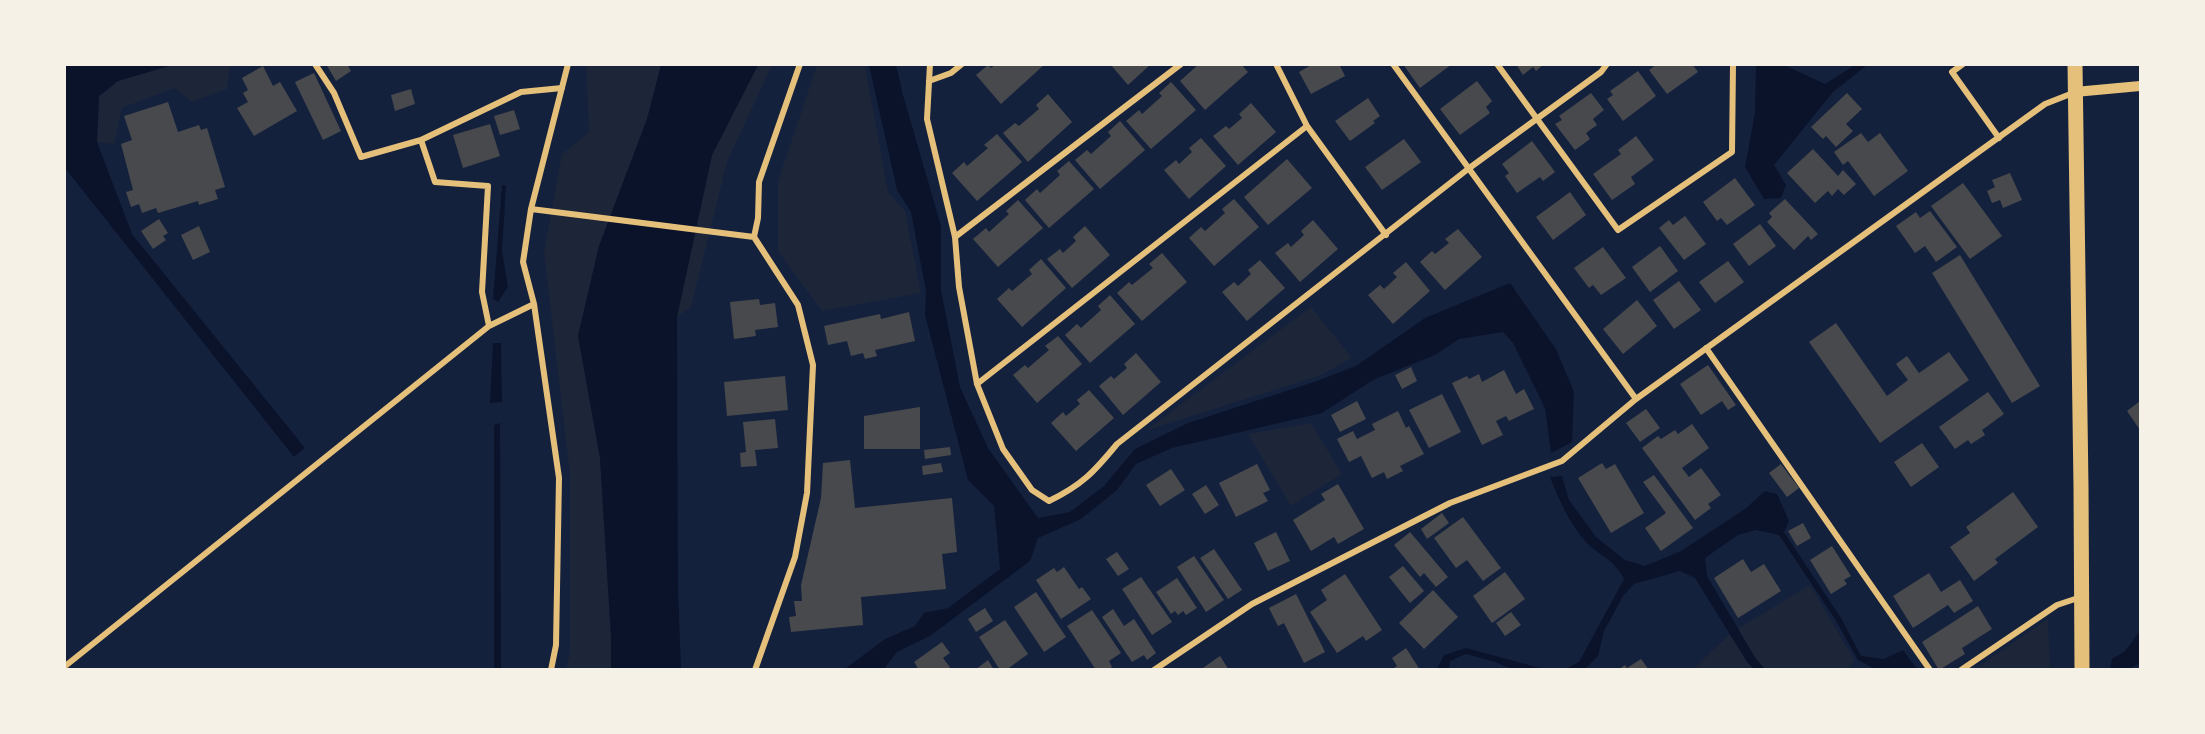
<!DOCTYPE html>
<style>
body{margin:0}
#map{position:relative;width:2205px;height:734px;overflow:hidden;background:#14213d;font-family:"Playfair Display",serif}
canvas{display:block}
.frame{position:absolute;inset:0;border:66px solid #f6f1e7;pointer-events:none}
</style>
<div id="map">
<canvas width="2205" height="734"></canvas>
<div class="frame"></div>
</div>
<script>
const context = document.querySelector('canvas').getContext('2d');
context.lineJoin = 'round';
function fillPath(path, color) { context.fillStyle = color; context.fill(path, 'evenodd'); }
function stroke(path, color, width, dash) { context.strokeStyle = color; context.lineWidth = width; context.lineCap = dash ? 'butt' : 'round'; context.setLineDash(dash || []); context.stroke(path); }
fillPath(new Path2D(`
 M172 65H230L227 89 192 102 174 88 122 108 114 144 97 142 99 97 118 81Z
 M586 65H661L647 119 599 246 578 335 600 458 611 637V669H566L570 653V475L544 252 562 154 589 132Z
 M758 65H772L727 162 691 307 677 317 712 155Z
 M817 65H865L888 192 905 211 921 293 822 311 778 251V181Z
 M1311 307 1352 358 1319 376 1147 430Z
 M1311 423 1342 474 1291 506 1248 434Z
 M1810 585 1855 661 1847 669 1692 670 1732 632Z
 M2048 619 2050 669H1975Z`), '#1d2539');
fillPath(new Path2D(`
 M65 64 172 65 118 81 99 96 97 142 132 234 305 448 294 457 65 168Z
 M661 65H758L712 155 677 317 678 587 681 669H611V637L600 458 578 336 599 246 647 119Z
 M869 65H896L903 95 941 226V290L960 387 988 448 1038 518 1070 512 1104 486 1135 449 1188 423 1317 381 1356 366 1425 318 1510 283 1556 349 1574 392 1572 442 1551 453 1545 408 1513 343 1503 332 1459 339 1435 355 1373 380 1322 413 1172 448 1136 464 1117 490 1081 519 1038 538 1030 561 930 636 897 652 884 669H845L885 639 915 626 924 613 948 608 1000 569 994 506 968 480 925 315 926 291 911 212 897 190Z
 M1756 65H1784L1825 84 1855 65H1867L1833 92 1774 165 1786 185 1781 198 1764 199 1745 167 1755 113Z
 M502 185 506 186 502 251 508 287 498 302 493 299Z
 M493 343H501L502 402 490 403Z
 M500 423 501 669 494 670V425Z
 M1562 476 1569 500 1596 537 1625 560 1645 566 1681 551 1745 509 1765 491 1777 494 1789 521 1784 532 1841 618 1861 656 1884 659 1903 650 1917 669H1875L1858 660 1835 619 1779 535 1756 530 1738 535 1705 558 1707 576 1756 659 1765 669H1754L1747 662 1695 578 1680 571 1634 584 1623 596 1604 631 1598 656 1585 669H1566L1579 662 1624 579C1613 558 1602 558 1587 543 1570 525 1559 500 1550 477Z
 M2140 631V663L2129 669H2110L2112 659 2125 651Z
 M1466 648 1540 668 1547 669H1512L1495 662 1466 654 1450 661 1449 669H1437L1444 655Z`), '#0b132b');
fillPath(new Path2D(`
 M326 64H347L351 71 336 81Z
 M996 64H1045L1001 104 976 75 988 65 991 68Z
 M1110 64H1151L1128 85Z
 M1199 64H1241L1248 72 1205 110 1180 81Z
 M1313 64H1339L1345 76 1311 94 1299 72Z
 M1403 64H1452L1420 88Z
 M1516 64H1544L1536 71 1533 67 1523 75Z
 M1657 64H1692L1698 72 1667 94 1649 70Z
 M263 66 273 86 280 82 297 111 254 136 237 108 248 102 243 93 248 90 242 78Z
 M1638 71 1656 96 1623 121 1607 99 1613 95 1610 91Z
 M314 73 341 131 323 140 295 82Z
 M1477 81 1492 101 1486 107 1490 113 1460 135 1440 109Z
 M1171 82 1196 110 1151 149 1126 121 1139 110 1142 114 1162 96 1159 93Z
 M411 89 415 104 395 111 391 95Z
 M1591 93 1604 110 1593 119 1597 125 1586 133 1590 139 1575 150 1555 124 1562 120 1559 116Z
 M1847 93 1862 109 1846 124 1853 131 1836 147 1826 136 1823 139 1811 127Z
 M1048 94 1072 122 1028 162 1003 133 1015 123 1019 126 1039 109 1036 105Z
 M1368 98 1380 116 1373 121 1375 123 1350 141 1335 121Z
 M168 102 178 132 199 125 201 130 207 128 225 187 215 190 218 199 199 205 198 201 158 213 156 208 142 213 139 204 131 207 126 192 133 190 121 144 132 140 124 116Z
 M1251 103 1276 132 1238 165 1213 136 1226 126 1229 129 1242 118 1239 114Z
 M514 110 520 129 500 135 494 116Z
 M1120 121 1145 150 1100 189 1075 160 1087 150 1091 154 1111 136 1108 132Z
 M490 124 500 156 463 168 453 135Z
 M1861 133 1868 142 1880 133 1908 171 1874 196 1848 161 1843 165 1834 152Z
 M997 134 1022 162 977 201 952 173 964 162 967 166 988 148 984 145Z
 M1636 136 1654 160 1631 177 1635 184 1612 200 1593 174 1621 154 1618 150Z
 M1201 138 1226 166 1189 199 1164 170 1176 160 1179 164 1192 152 1189 148Z
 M1404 139 1421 162 1382 190 1365 167Z
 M1532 141 1555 172 1543 181 1540 177 1517 193 1505 176 1509 173 1502 164Z
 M1813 149 1838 176 1843 170 1856 184 1844 195 1838 189 1832 196 1828 191 1815 203 1787 173Z
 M1287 159 1312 188 1268 225 1244 197Z
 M1069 161 1094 189 1049 228 1025 200 1037 189 1040 193 1060 175 1057 171Z
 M2010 173 2022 200 2003 208 2000 200 1992 203 1987 191 1995 187 1992 180Z
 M1735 178 1755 205 1727 225 1721 218 1717 221 1703 202Z
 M1963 183 2002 236 1970 259 1931 206Z
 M1570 192 1586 215 1553 240 1536 217Z
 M1234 199 1259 227 1214 266 1189 238 1201 227 1205 231 1225 213 1222 209Z
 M1785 199 1818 234 1811 240 1808 236 1794 250 1767 222 1772 217 1769 213Z
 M1018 200 1043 228 998 267 973 239 986 228 989 232 1009 214 1006 211Z
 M1930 211 1957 247 1936 262 1925 246 1915 253 1896 226 1916 212 1920 218Z
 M1685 216 1706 244 1684 260 1659 228 1669 220 1673 225Z
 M159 219 168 233 163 236 166 240 153 249 141 231Z
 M1313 220 1338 249 1300 282 1275 253 1288 243 1291 247 1304 235 1301 231Z
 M1760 224 1776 246 1749 266 1733 244Z
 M199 226 210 252 193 260 181 235Z
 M1085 226 1110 255 1072 288 1047 259 1060 249 1063 253 1076 241 1073 237Z
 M1458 229 1482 257 1445 290 1420 262 1432 251 1435 254 1449 243 1445 239Z
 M1660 246 1678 271 1650 292 1632 267Z
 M1603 247 1626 278 1601 295 1593 285 1589 288 1574 268Z
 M1162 253 1187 282 1142 321 1117 293 1129 282 1132 285 1153 268 1149 264Z
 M1960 255 2040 386 2012 403 1932 273Z
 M1041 259 1066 288 1022 327 997 299 1009 288 1012 291 1032 274 1029 270Z
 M1260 260 1285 288 1247 321 1222 292 1234 282 1238 286 1251 274 1248 270Z
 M1728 261 1744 282 1715 303 1699 282Z
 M1406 262 1430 291 1393 324 1368 295 1380 285 1384 289 1397 277 1393 273Z
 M1679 281 1701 310 1674 329 1653 300Z
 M1110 295 1135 324 1090 363 1065 335 1077 324 1081 328 1101 310 1098 306Z
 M759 299 760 305 775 303 778 327 755 330 756 336 734 339 730 302Z
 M1637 300 1657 326 1623 354 1603 329Z
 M909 312 915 341 875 350 877 356 865 359 863 353 851 356 847 341 828 345 824 326 880 314 881 319Z
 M1836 323 1887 396 1908 380 1896 364 1907 356 1919 373 1949 352 1969 380 1880 443 1809 342Z
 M1058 336 1082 364 1037 403 1013 375 1025 365 1028 368 1049 350 1045 346Z
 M1136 353 1161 382 1123 415 1099 386 1111 376 1114 379 1127 368 1124 364Z
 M1708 365 1736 405 1728 410 1722 401 1701 415 1680 384Z
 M1411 367 1417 381 1402 389 1395 375Z
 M1504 370 1516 394 1524 389 1534 409 1509 421 1506 416 1496 421 1503 435 1482 445 1452 383 1467 376 1469 379 1479 374 1482 382Z
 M785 376 788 410 727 416 724 382Z
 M1089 390 1114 418 1076 451 1051 423 1063 412 1066 416 1080 404 1077 400Z
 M1988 392 2004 414 1982 430 1985 435 1971 444 1968 440 1955 449 1939 427Z
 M1442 394 1461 432 1429 448 1409 410Z
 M1357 401 1366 419 1340 432 1331 415Z
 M2140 401V430L2127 411Z
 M920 407V449H864V416Z
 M1646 409 1660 428 1640 442 1626 423Z
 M1398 411 1406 428 1409 426 1424 454 1400 466 1403 471 1387 479 1384 472 1372 478 1361 456 1349 462 1337 439 1353 431 1357 439 1375 430 1372 424Z
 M775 419 778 448 755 450 757 466 741 467 740 453 746 452 743 422Z
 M1692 424 1709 448 1682 468 1689 477 1701 468 1721 495 1708 504 1711 508 1695 520 1642 448 1658 436 1661 439 1675 430 1678 434Z
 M1922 443 1939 467 1911 487 1894 462Z
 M950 447 951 455 925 459 924 450Z
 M850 460 855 508 952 498 957 552 942 554 946 589 861 597 863 625 791 632 789 617 796 616 794 601H802L801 585 821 498 823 463Z
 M941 463 943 472 923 475 922 466Z
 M1602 463 1606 469 1615 464 1644 513 1611 533 1578 478Z
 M1257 464 1270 490 1263 493 1268 501 1236 517 1219 483Z
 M1781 464 1799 488 1787 497 1769 473Z
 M1171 469 1185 490 1160 506 1146 485Z
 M1654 475 1693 528 1661 551 1645 528 1666 513 1643 482Z
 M1338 484 1364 529 1338 544 1334 537 1311 551 1293 520 1325 500 1321 494Z
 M1206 485 1219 505 1205 514 1192 494Z
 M2013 492 2038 527 1995 559 1998 563 1974 581 1950 547 1970 533 1966 527Z
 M1442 513 1449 523 1427 539 1421 529Z
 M1463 517 1501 568 1483 581 1467 560 1456 568 1434 538Z
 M1803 523 1811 538 1797 546 1788 531Z
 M1276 532 1290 561 1268 571 1254 543Z
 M1410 532 1448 577 1436 587 1424 573 1420 577 1394 545Z
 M1832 546 1851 576 1844 580 1847 584 1831 594 1810 560Z
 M1214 549 1242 590 1228 599 1200 558Z
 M1117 552 1129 569 1118 576 1106 559Z
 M1194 556 1224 600 1206 612 1177 567Z
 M1743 559 1751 572 1764 564 1781 591 1738 618 1714 578Z
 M1403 566 1424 591 1410 603 1389 577Z
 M1064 567 1079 589 1082 587 1091 599 1061 619 1036 580 1054 568 1057 572Z
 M1505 572 1525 599 1492 623 1473 596Z
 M1929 573 1941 592 1960 580 1973 601 1954 613 1948 605 1913 628 1893 596Z
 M1345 574 1382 630 1366 641 1363 636 1337 653 1310 612 1327 600 1321 590Z
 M1141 577 1172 622 1152 635 1122 589Z
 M1177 578 1197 608 1186 615 1183 611 1178 615 1175 611 1171 614 1156 592Z
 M1433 590 1458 617 1424 649 1399 623Z
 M1036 592 1066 637 1044 652 1014 607Z
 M1296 594 1325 652 1304 663 1284 623 1278 626 1269 608Z
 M1978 606 1992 629 1962 648 1965 654 1939 670 1922 642Z
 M985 608 993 621 976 632 968 619Z
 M1113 609 1124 626 1134 619 1156 653 1147 660 1144 655 1132 662 1102 617Z
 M1092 610 1121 653 1109 661 1112 667 1108 670H1096L1067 626Z
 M1511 612 1521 625 1505 636 1496 623Z
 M1005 620 1028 654 1006 670H1000L979 637Z
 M942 642 950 653 943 658 952 670H919L914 662Z
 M1406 648 1420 670H1391L1397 666 1392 658Z
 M1220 656 1229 670H1200Z
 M1641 659 1649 670H1618L1625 665 1627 668Z
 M988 660 994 670H975Z`), '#48494c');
stroke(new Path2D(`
 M315 64 334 93 361 157 421 140 435 182 488 186 482 292 489 326
 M930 64 927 119 955 237 959 287 977 384 1003 449 1032 490 1049 501C1082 485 1094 472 1117 444L1468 169 1601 72 1607 64
 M1276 64 1307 126 1386 235
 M1393 64 1636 399
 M1497 64 1618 230 1732 152 1733 64
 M1963 64 1952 72 1999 138
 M929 81 951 73 962 64
 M421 140 521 92 562 88
 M531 209 754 237
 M955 237 1181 64
 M1706 348 1930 670
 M977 384 1307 126
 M64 667 489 326 534 304
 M551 670 556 645 559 478 534 304 523 262 531 209 568 64
 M755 670 795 557 807 493 813 365 798 305 754 237 758 218 759 182 800 64
 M1154 670 1252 604 1450 503 1562 461 1636 399 2045 104 2073 93
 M1961 670 2057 605 2081 597`), '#e5c07b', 6);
stroke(new Path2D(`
 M2075 92 2140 86`), '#e5c07b', 10);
stroke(new Path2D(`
 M2075 64 2081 487 2082 670`), '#e5c07b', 15);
</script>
